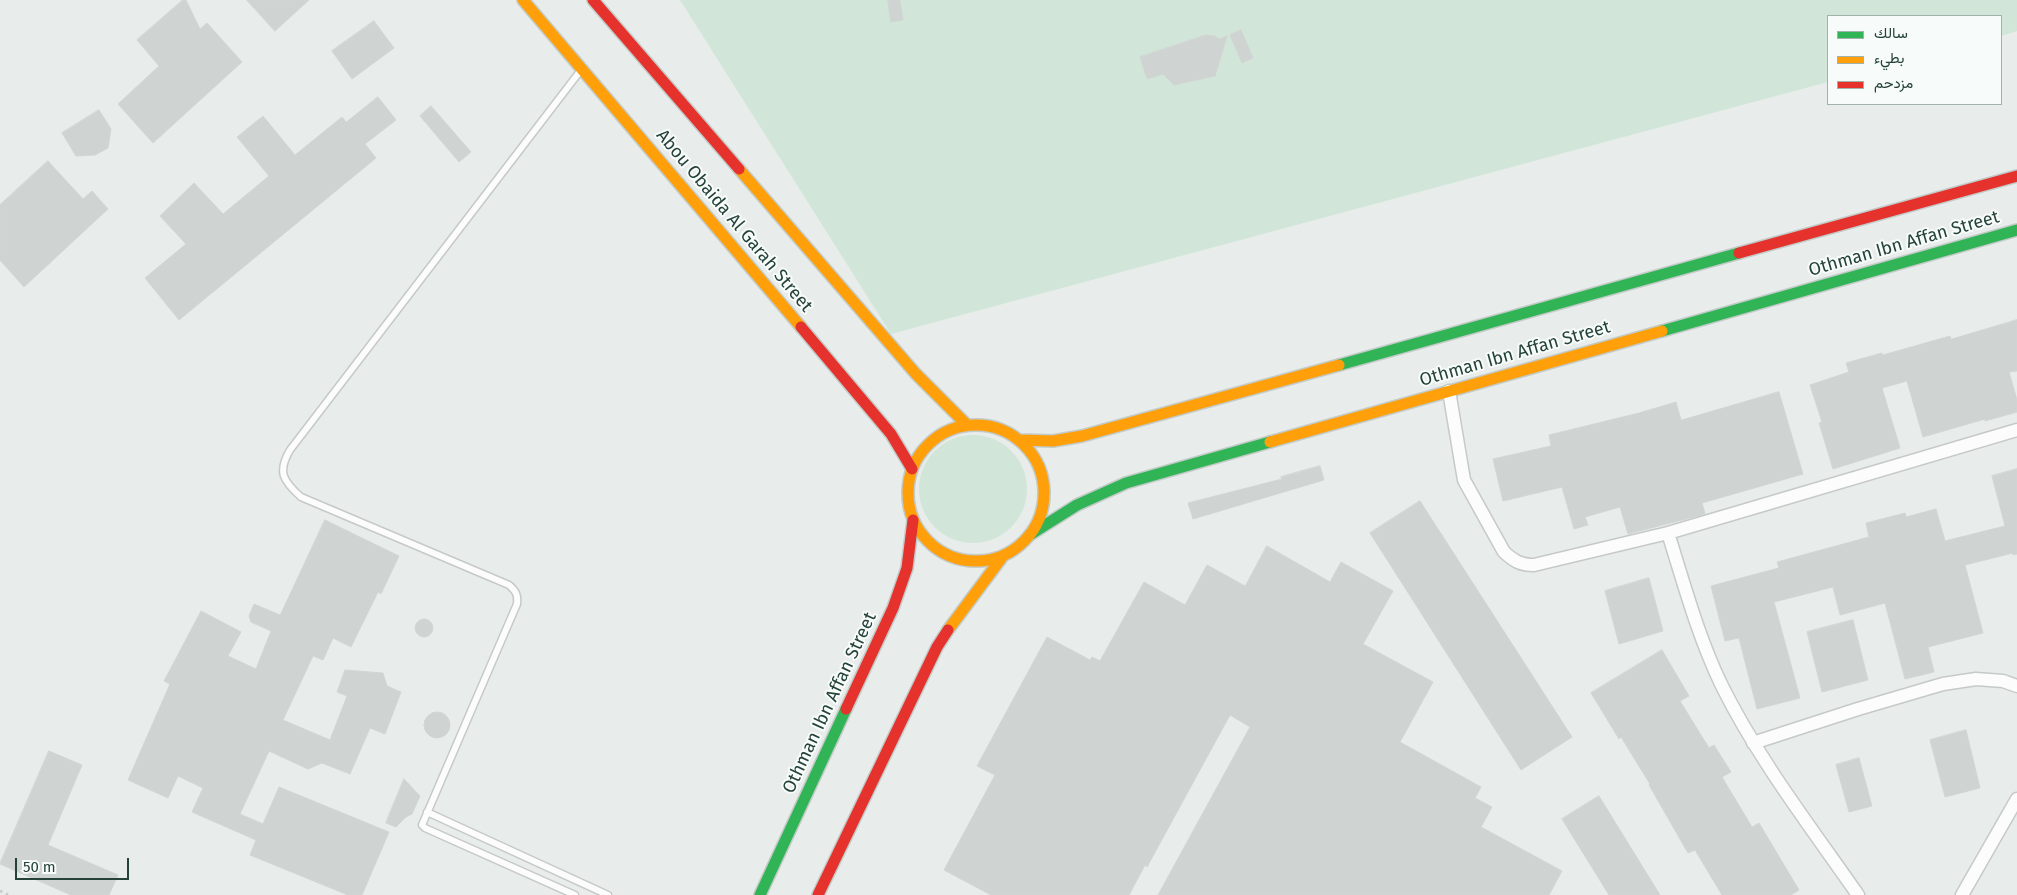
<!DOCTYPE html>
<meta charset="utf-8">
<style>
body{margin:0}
#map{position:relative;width:2017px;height:895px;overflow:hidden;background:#e8edeb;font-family:"Fira Sans",Vazirmatn,sans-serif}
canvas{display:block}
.legend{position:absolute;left:1827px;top:15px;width:175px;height:90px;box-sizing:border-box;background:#f7fbf9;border:1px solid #a3b1ad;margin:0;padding:6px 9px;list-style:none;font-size:15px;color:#24423a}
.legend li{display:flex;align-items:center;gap:10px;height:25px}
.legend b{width:25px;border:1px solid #a3b1ad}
.scale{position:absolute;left:15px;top:858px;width:114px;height:22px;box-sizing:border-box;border:2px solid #24423a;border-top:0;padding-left:6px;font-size:15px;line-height:18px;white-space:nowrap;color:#24423a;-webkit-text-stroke:4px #f7fbf9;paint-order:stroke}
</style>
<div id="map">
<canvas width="2017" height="895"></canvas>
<ul class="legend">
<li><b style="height:6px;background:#30b455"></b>سالك</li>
<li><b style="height:6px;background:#ff9f0a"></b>بطيء</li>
<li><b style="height:6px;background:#e5322d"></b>مزدحم</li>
</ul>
<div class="scale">50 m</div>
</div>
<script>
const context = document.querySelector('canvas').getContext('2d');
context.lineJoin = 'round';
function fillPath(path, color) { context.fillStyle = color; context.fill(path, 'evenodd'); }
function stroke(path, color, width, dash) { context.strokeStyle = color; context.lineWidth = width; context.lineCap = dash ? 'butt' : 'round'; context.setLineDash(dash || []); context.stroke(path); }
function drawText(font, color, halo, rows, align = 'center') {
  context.font = font + ' "Fira Sans",sans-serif'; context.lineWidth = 4; context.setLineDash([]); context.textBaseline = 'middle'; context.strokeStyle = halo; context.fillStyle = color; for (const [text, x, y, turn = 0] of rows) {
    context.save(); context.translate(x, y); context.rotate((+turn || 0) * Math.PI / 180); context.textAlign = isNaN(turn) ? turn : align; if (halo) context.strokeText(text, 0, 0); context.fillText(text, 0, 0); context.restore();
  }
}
fillPath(new Path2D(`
 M680 0H2017V31L2001 36V16H1828V82L891 334Z
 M919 489a54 54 0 1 1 108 0a54 54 0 1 1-108 0Z`), '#d1e6d8');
const building = new Path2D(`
 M183 0H186L200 29 207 23 242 62 153 143 118 104 159 66 137 40Z
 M247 0H309L275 31Z
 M888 0H900L903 20 891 22Z
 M374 21 394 48 352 79 332 51Z
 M1241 30 1253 58 1242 63 1230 35Z
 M1206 35 1215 36 1219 39 1227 36 1215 76 1174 85 1163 74 1147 79 1140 57Z
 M378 97 396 120 365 144 376 158 179 320 145 278 186 244 160 216 194 183 223 214 269 176 237 137 263 116 295 155 342 117 346 122Z
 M431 106 471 152 459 162 420 116Z
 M99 110 111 129 108 148 95 155 76 156 62 133Z
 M48 161 83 199 92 191 108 209 24 287 0 260V205Z
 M2017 320V371L2009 372 2017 400V412L1985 421V419L1923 437 1907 381 1882 388 1900 448 1833 469 1819 423 1822 422 1810 385 1849 372 1846 363 1882 353 1883 355 1950 336 1951 339Z
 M1779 392 1803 474 1702 503 1705 514 1628 534 1620 507 1585 517 1588 525 1574 529 1562 487 1503 501 1493 459 1551 446 1549 435 1639 413 1676 402 1681 420Z
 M1320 466 1324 480 1193 519 1188 503 1282 479 1281 477Z
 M2017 469V554L2013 555V553L1965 565 1983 633 1928 647 1934 672 1905 679 1885 603 1840 615 1833 587 1774 602 1800 698 1757 709 1739 638 1725 641 1711 586 1779 568 1777 562 1869 537 1866 523 1905 513 1906 517 1936 509 1945 541 2005 526 1992 476Z
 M1420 501 1572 737 1521 770 1370 533Z
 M325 520 399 556 381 594 378 592 351 647 333 638 323 660 313 656 283 720 330 740 347 696 337 692 345 670 383 673 387 686 401 692 385 734 370 728 350 774 322 763 308 769 269 751 240 814 263 824 279 787 389 832 362 895H348L250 855 256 840 192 812 203 788 178 776 168 798 128 780 170 684 164 681 201 611 241 632 228 656 256 669 271 631 251 622 249 616 254 604 280 615Z
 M1267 546 1330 582 1341 562 1393 591 1363 644 1433 682 1400 742 1481 787 1475 798 1492 807 1481 827 1562 871 1549 895H1158L1250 727 1230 715 1147 867 1145 865 1129 895H991L944 870 995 775 977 766 1047 637 1090 660 1092 657 1100 661 1144 582 1185 605 1207 565 1245 586Z
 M1649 578 1663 631 1619 644 1605 591Z
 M415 628a9 9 0 1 1 18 0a9 9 0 1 1-18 0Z
 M1853 620 1868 680 1822 692 1807 632Z
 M1662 650 1689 696 1680 701 1709 748 1714 745 1731 772 1722 777 1752 827 1759 823 1799 890 1791 895H1722L1695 850 1688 853 1649 785 1650 784 1621 737 1619 739 1591 693Z
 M424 725a13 13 0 1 1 26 0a13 13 0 1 1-26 0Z
 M1966 730 1980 788 1945 797 1930 740Z
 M49 751 82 765 48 845 118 875 109 895H71L0 864Z
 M1859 758 1872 806 1849 812 1836 765Z
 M404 779 420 796 412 814 406 817 396 827 386 823Z
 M1599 796 1660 895H1609L1562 819Z`);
fillPath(building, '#cfd4d2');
stroke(building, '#d1d6d4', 1);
const lane = new Path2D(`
 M427 812 608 895
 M575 895 425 828 422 825 517 604C518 595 516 591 509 585L301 497C283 481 277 472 290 450L581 70`);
const street = new Path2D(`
 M1449 391 1464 480 1504 552C1514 561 1520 565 1534 565L1668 533
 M1753 743 1858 709 1943 684 1976 679 2003 681 2017 686
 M1858 895C1810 826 1758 759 1721 684 1698 636 1684 584 1668 533L2017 430
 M1962 895 2017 799`);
const fast = new Path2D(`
 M1662 331 2017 230
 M1339 365 1739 253
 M1031 534 1077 505 1126 483 1270 442
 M760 895 846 709`);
const slow = new Path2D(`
 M523 0 801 327
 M739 169 916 374 967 425
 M908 493a68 68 0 1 1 136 0a68 68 0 1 1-136 0Z
 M1020 440 1053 441 1082 436 1339 365
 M1270 442 1662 331
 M948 630 1003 556`);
const jam = new Path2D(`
 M593 0 739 169
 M1739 253 2017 176
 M801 327 891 434 912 469
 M846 709 893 608 907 568 913 520
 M818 895 937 647 948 630`);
stroke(lane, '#c5cac8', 9);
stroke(street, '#c5cac8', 15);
stroke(fast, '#c3cbc8', 14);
stroke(slow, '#c3cbc8', 14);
stroke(jam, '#c3cbc8', 14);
stroke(new Path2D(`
 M0 891 9 895`), '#c3ccca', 2.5, [2.5, 4]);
stroke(lane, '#fcfcfc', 6);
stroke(street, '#fcfcfc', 12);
stroke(fast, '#30b455', 11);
stroke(slow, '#ff9f0a', 11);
stroke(jam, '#e5322d', 11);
drawText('18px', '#24423a', '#f7fbf9', [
 ["Abou Obaida Al Garah Street",734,221,50],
 ["Othman Ibn Affan Street",1904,244,-16],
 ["Othman Ibn Affan Street",1515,354,-16],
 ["Othman Ibn Affan Street",830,703,-65]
]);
</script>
